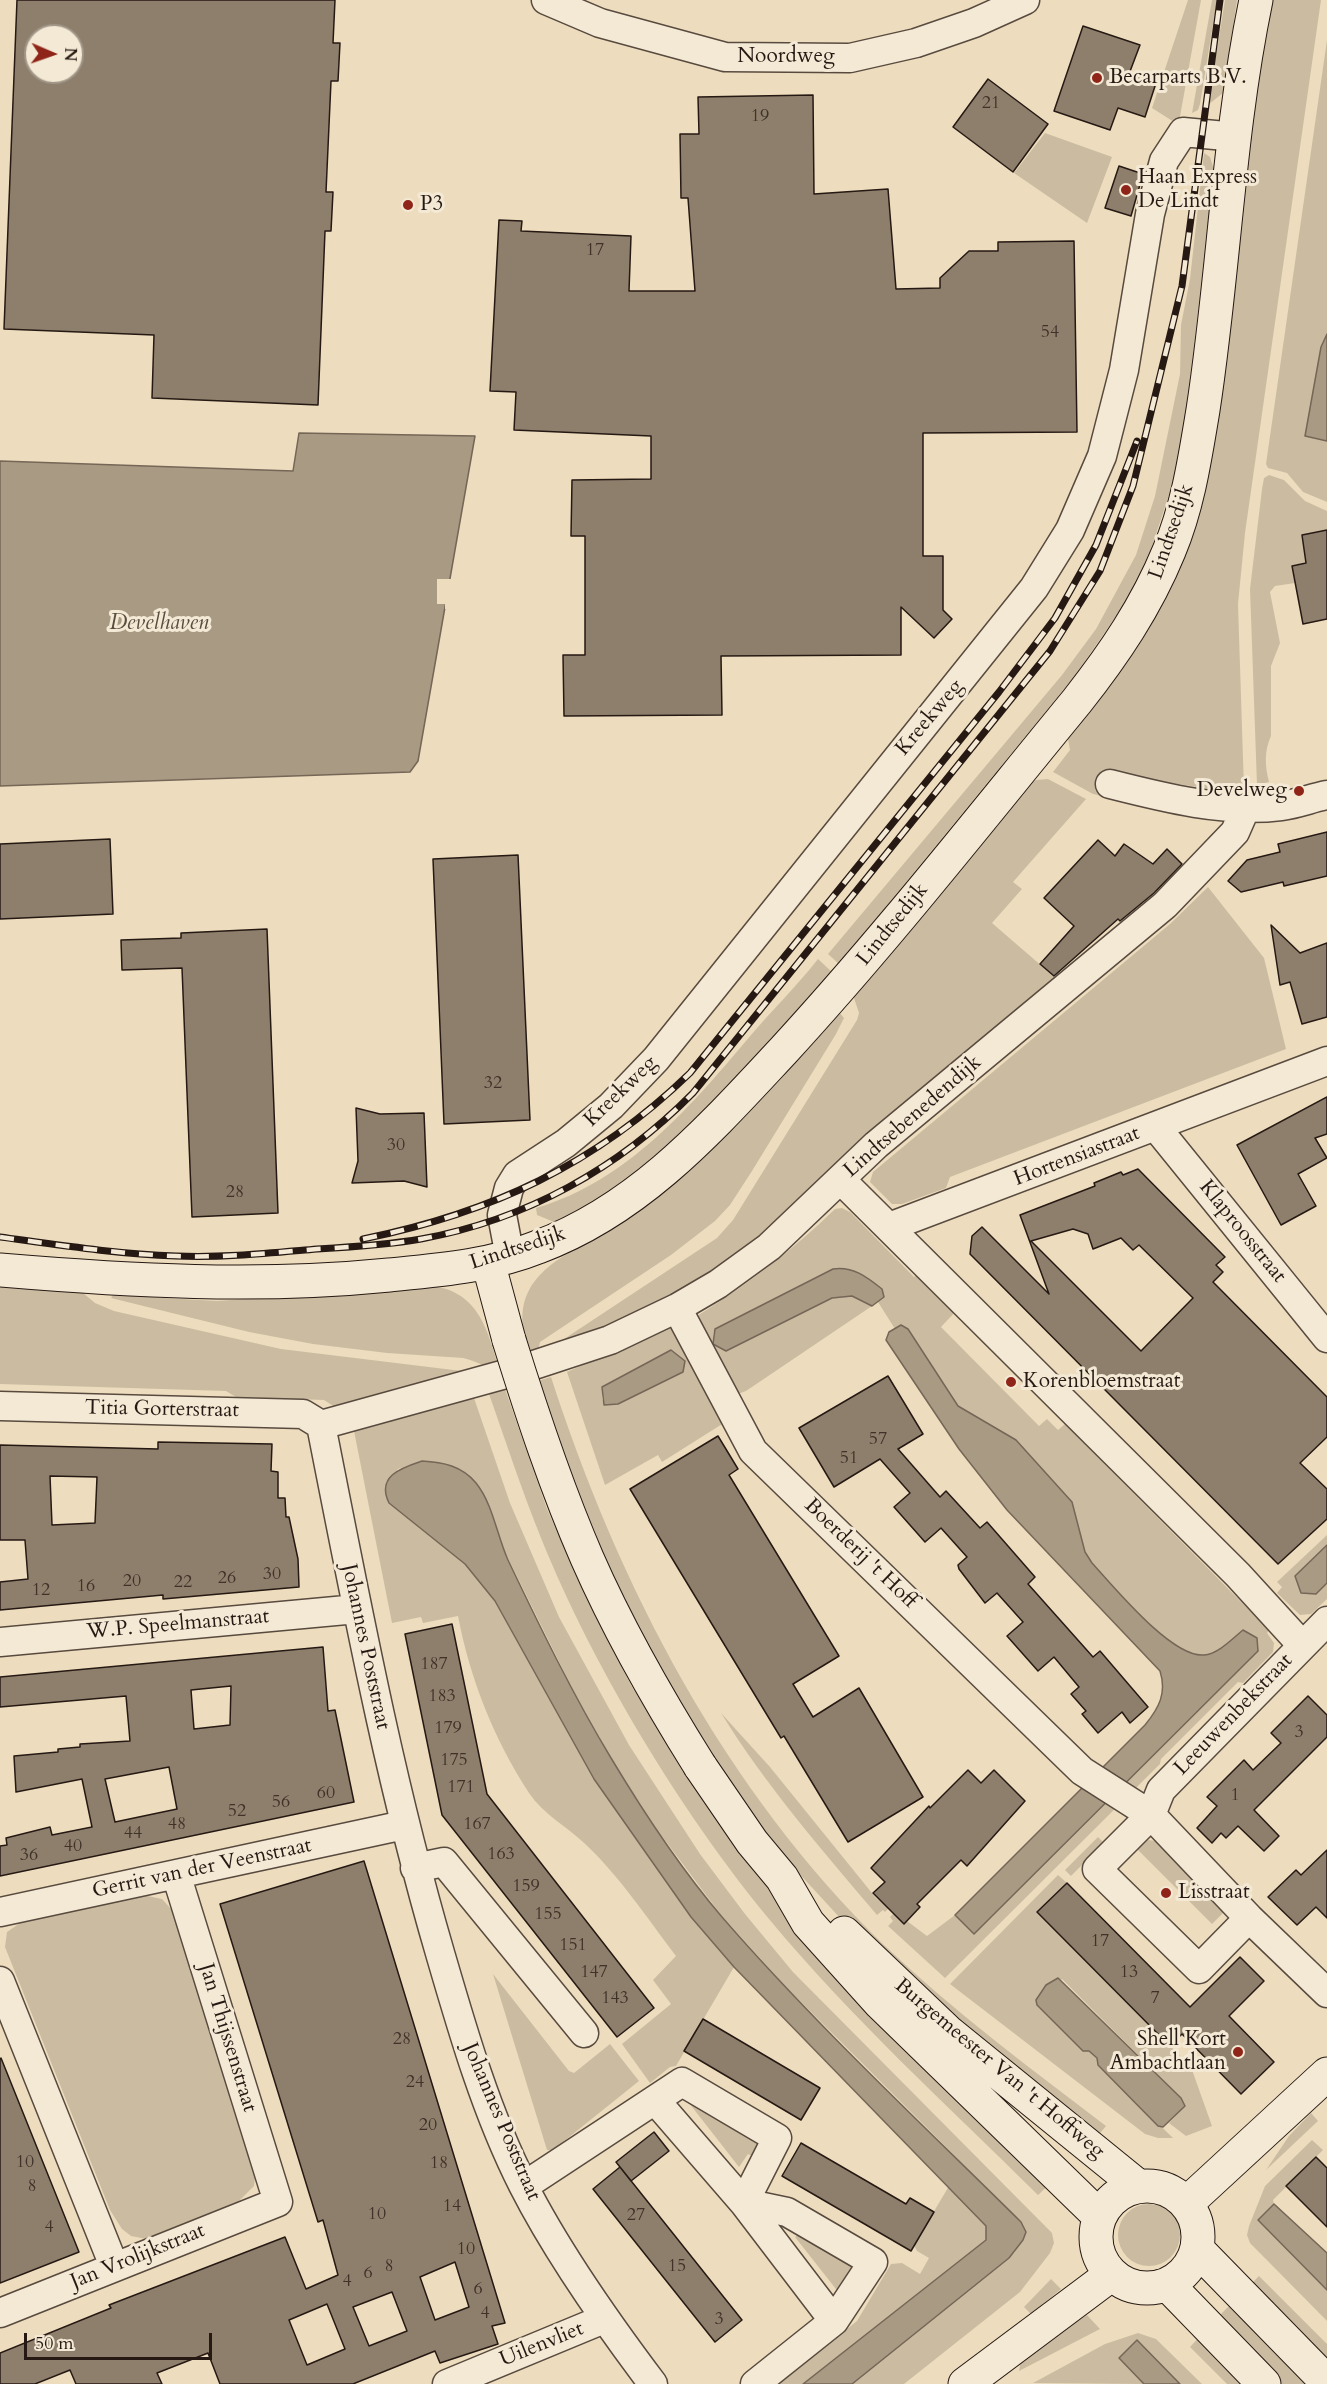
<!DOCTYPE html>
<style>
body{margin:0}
#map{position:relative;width:1327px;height:2384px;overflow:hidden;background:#edddbe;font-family:Cardo,serif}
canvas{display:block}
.north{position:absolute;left:24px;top:24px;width:60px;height:60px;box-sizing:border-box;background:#f3e9d5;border:2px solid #a19687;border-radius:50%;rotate:92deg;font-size:16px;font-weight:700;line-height:24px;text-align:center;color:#261913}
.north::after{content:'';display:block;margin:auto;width:21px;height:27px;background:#8f2418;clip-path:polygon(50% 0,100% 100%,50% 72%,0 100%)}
.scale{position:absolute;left:24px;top:2333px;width:188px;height:27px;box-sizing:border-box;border:3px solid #261913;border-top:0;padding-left:8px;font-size:18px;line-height:21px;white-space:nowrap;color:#261913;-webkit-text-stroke:4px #f3e9d5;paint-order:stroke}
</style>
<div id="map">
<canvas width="1327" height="2384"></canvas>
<div class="north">N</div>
<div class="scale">50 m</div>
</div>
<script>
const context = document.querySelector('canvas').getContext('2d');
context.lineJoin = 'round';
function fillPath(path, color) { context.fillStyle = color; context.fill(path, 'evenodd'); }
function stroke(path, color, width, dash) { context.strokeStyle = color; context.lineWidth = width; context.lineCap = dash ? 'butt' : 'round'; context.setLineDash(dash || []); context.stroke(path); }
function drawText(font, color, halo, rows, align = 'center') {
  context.font = font + ' Cardo,serif'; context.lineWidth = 6; context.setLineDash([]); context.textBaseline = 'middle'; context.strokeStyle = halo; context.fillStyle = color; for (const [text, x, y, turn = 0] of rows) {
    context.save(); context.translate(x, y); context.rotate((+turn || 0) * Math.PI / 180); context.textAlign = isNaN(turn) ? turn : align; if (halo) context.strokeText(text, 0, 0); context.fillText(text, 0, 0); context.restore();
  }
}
fillPath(new Path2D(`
 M1188 0H1201L1179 122H1174L1152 108Z
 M1212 0H1217L1200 104 1198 110 1192 113Z
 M1225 0H1237L1224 92 1208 105Z
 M1270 0H1321L1245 533 1238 604 1244 789 1218 790 1143 779 1106 797 1093 794 1053 772 1070 750 1068 739 1072 730 1196 521 1209 471 1256 80Z
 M1327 40V334L1321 348 1305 436 1327 441V502L1303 492 1287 473 1268 468 1266 464Z
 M1045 133 1112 157 1087 223 1014 173Z
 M1204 153 1210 157 1215 173 1185 423 1173 483 1151 549 1130 596 1074 677 839 964 828 954 1062 675 1096 629 1136 555 1155 496 1180 374 1181 325 1190 279Z
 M1269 475 1284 480 1305 501 1327 511V530L1302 535 1306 562 1291 566 1295 583 1275 586 1270 592 1280 643 1271 666V736C1264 751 1265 766 1269 782L1257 785 1250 589 1262 489 1264 478Z
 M1048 779 1086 799 1013 882 1022 889 992 923 1058 980 774 1231 638 1320 558 1343 717 1238 733 1220 857 1020 859 1013 853 995 1027 786 1036 780Z
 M1208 887 1264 958 1286 1049 950 1177 946 1188 902 1204H892L870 1182 873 1172 1170 924Z
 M818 959 832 972C760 1056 657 1181 554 1222L537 1215 536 1208C627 1182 693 1104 751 1035 773 1009 797 986 818 959Z
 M839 1012 844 1018 836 1034 752 1171 730 1205 715 1221 671 1255 540 1342 537 1356C528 1349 524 1339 523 1328 517 1279 557 1259 593 1239Z
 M842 1208 850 1212 914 1277 919 1273 957 1310 941 1327 1039 1426 1047 1419 1058 1430 1065 1424 1269 1630 1267 1633 1274 1643 1273 1652 1243 1683 1238 1682 1161 1759 1160 1764 945 1978 888 1926 893 1921 890 1917 895 1912 927 1936 955 1915 974 1934 1257 1651V1638L1243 1630C1232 1639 1218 1654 1204 1655 1172 1658 1114 1587 1092 1563L1085 1552 1072 1502 1016 1440 958 1406 908 1329 901 1325 895 1329 878 1302 884 1297 868 1278 714 1332 713 1344 726 1351 832 1298 852 1296 872 1306 746 1391 735 1395 694 1318C745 1286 792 1251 835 1209Z
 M0 1283 82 1292 95 1303 114 1311 281 1349 470 1372 338 1409 324 1400 236 1397 226 1391 0 1384Z
 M430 1286C478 1290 488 1330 499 1369 486 1368 476 1361 463 1358L387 1353 313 1344 249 1332 111 1298 113 1295 217 1301Z
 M674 1324 727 1421 662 1462 658 1455 605 1485 567 1372ZM683 1372 618 1404 602 1400V1387Z
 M551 1377C619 1587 724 1789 884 1945 953 2011 1030 2068 1106 2126L1096 2138 841 1919 772 1844 719 1770 629 1612 581 1503 538 1381Z
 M505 1389 547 1509 588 1601 631 1685 686 1773 1053 2181 1038 2195C947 2105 851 2018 769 1919 681 1812 593 1667 541 1538 522 1491 506 1442 489 1394Z
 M474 1398 510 1503 559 1617 629 1745 700 1854 745 1914 793 1972 1052 2233 1054 2243 1050 2253 1020 2292 904 2384H852L1015 2252 1021 2222 787 1988 721 1915 658 1831 611 1759 571 1686 502 1546 485 1497 422 1461 398 1469 386 1482V1497L465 1564 495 1601 594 1779 691 1917 734 1967 676 2066 670 2067 650 2083 622 2044 671 2004 653 1980 676 1956C647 1918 619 1875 583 1842 566 1826 543 1814 529 1793 494 1739 470 1679 458 1616L423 1623 421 1617 392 1623 354 1431Z
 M1327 1535V1545L1295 1576 1316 1594 1327 1583V1599L1311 1614 1300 1615 1277 1593 1282 1587 1277 1582Z
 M721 1713 770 1767 876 1898 889 1908 885 1912 883 1910 877 1915C822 1850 766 1786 721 1713Z
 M1098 1837 1104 1843 1071 1876 1065 1870Z
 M1148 1840 1156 1841 1225 1911 1212 1924 1137 1849Z
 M1058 1875 1067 1883 1037 1912 1191 2067 1212 2126 1186 2136 1169 2123 1185 2106 1181 2098 1062 1979 1037 2005 1083 2051H1089L1097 2058 1098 2065 1173 2138H1158L1145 2134 950 1984Z
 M143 1895 162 1899 172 1910 256 2169 254 2186 235 2205 152 2240 131 2236 122 2229 110 2210 5 1947 7 1932 20 1923Z
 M493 1974 569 2071 574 2073 610 2044 639 2081 553 2150H547Z
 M693 2101 756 2138 758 2149 754 2157 748 2154 739 2167 689 2103Z
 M1311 2113 1318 2121 1266 2170 1289 2136Z
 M1312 2140 1323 2150 1273 2200 1274 2204 1259 2220 1327 2290V2321L1250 2243 1247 2235 1249 2226 1265 2186Z
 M949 2186 986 2226V2240L803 2384H779L857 2321 891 2264 902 2263 920 2274 929 2258 917 2251 914 2245Z
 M1118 2235a31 31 0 1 1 62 0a31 31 0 1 1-62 0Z
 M803 2231 852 2260 856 2270 843 2298 795 2237Z
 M1259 2276 1327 2344V2370L1246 2289Z
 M1051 2279 1061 2289 1031 2314 1024 2307Z
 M1236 2299 1318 2384H1275L1212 2323Z
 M1087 2315 1100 2329 1019 2371 1021 2358Z
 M1138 2333 1156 2339 1202 2384H1180L1137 2340 1119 2358 1144 2384 1033 2383 1105 2344Z
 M1202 2334 1252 2384H1227L1190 2347Z`), '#cbbca1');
const water = new Path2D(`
 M1327 334V441L1305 436 1321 347Z
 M299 433 475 436 418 761 410 772 0 786V461L293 471Z
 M833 1269C853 1266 867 1277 882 1289L884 1297 872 1306 852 1296 832 1298 726 1351 713 1344 715 1329Z
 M901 1325 908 1329 958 1406 1016 1440 1072 1502 1085 1552 1092 1563C1114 1587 1172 1658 1204 1655 1218 1654 1232 1639 1243 1630L1257 1638 1258 1651 974 1934 955 1915 1145 1725C1159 1708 1167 1693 1160 1671L1007 1510 959 1449 886 1340 889 1332Z
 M671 1350 685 1361 683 1372 618 1404 604 1405 602 1387Z
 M422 1461C443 1462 462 1466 476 1483 493 1504 497 1536 508 1560 540 1627 573 1695 611 1758 644 1813 681 1869 722 1917 815 2024 920 2122 1021 2222L1026 2232 1023 2240 1009 2258 852 2384H803L986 2240V2226L734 1967 691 1917 594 1779 495 1601 465 1564 389 1503C376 1476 401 1468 422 1461Z
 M1327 1545V1583L1316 1594 1301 1593 1295 1576Z
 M1058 1978 1181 2098 1185 2106 1163 2127 1158 2126 1098 2065 1097 2058 1089 2051H1083L1037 2005 1036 2000 1046 1985Z
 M1274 2204 1327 2253V2290L1258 2220Z
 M1137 2340 1180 2384H1144L1119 2358Z`);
fillPath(water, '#a99a84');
stroke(water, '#756657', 1.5);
fillPath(new Path2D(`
 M437 579H455L450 609H445V604H437Z`), '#edddbe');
const building = new Path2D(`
 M17 0H335L333 43H340L338 81H331L326 192H333L331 231H325L318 405 152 398 154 335 4 329ZM36 36H72V72H36Z
 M1083 26 1140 45 1129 74 1156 83 1145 117 1118 108 1110 130 1054 111Z
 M988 79 1048 124 1013 172 953 127Z
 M813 95 814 194 888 189 896 289 940 288V278L969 251H998V242L1074 241 1077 432 923 433V556H943V610L952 619 934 638 901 607V655L721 656 722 715 564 716 563 655H585V536H571L572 480 651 479V436L514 430 516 392 490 391 499 220 522 221 521 231 631 236 629 291H695L688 198H681L680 134H699L698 97Z
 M1119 166 1143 174 1131 216 1105 208Z
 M1327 530V619L1303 624 1292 566 1306 563 1302 535Z
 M1327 832V876L1284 886 1283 882 1241 892 1228 881 1247 860 1280 852 1278 844Z
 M110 839 113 914 0 919V844Z
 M1098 840 1115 856 1124 844 1153 864 1167 849 1182 864 1154 893 1120 921 1118 919 1054 976 1040 964 1074 926 1044 898Z
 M518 855 530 1120 444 1124 433 859Z
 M1271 925 1300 953 1327 943V1017L1302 1024 1290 982 1280 985Z
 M267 929 278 1213 192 1217 182 968 122 970 121 940 181 938V933Z
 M1327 1097V1134L1315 1138 1327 1158 1298 1174 1316 1206 1281 1225 1237 1145Z
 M356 1108 380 1114 424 1113 427 1187 404 1181 352 1183 358 1161Z
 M1138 1169 1225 1257 1216 1265 1223 1272 1213 1282 1327 1397V1437L1300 1463 1327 1489V1519L1278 1564 970 1254 972 1236 982 1227 1049 1294 1020 1215 1095 1186 1094 1183 1121 1172 1123 1175ZM1073 1229 1088 1234 1093 1249 1121 1238 1133 1250 1139 1245 1193 1298 1141 1351 1031 1241Z
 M888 1376 923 1434 898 1449 940 1497 946 1491 980 1528 987 1522 1035 1577 1028 1584 1093 1657 1100 1651 1148 1707 1130 1723 1122 1712 1098 1733 1082 1714 1086 1711 1071 1694 1079 1687 1054 1657 1038 1671 1007 1636 1023 1622 997 1593 985 1603 959 1569 958 1565 967 1557 941 1528 925 1542 894 1507 910 1493 880 1459 834 1487 799 1428Z
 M718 1436 738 1469 729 1475 839 1656 793 1684 813 1717 859 1688 923 1797 848 1842 784 1736 781 1738 630 1489Z
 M158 1442 272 1444 271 1471 278 1472V1498H285L286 1517H289L298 1559 299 1587 163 1599V1595L0 1610V1582L28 1579 25 1540H0V1445L158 1449ZM50 1476 97 1477 95 1523 52 1525Z
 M452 1624 487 1794 654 2008 617 2037 442 1815 405 1634Z
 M323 1647 328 1711 335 1710 354 1802 0 1876V1846L7 1845 6 1838 50 1827 52 1835 92 1827 82 1779 16 1792 14 1756 58 1752V1749L80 1747V1744L130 1741 126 1696 0 1707V1677ZM231 1686 230 1725 194 1729 191 1690ZM169 1767 177 1809 115 1822 105 1779Z
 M1308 1696 1327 1715V1737L1254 1810 1279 1836 1264 1851 1238 1826 1226 1838 1221 1833 1212 1843 1197 1828 1217 1806 1207 1797 1244 1760 1253 1770 1281 1743 1271 1733Z
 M968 1770 981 1783 994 1770 1025 1801 967 1866 961 1860 917 1904 920 1907 904 1924 873 1893 885 1882 871 1868 929 1806 930 1808Z
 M1327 1850V1918L1316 1907 1297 1925 1268 1897 1296 1870 1301 1875Z
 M364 1861 505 2323 492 2326 498 2344 440 2363 435 2351 353 2384H220L208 2353 157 2373 162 2384H76L70 2370 35 2384H0V2353L111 2308 109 2305 285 2237 306 2289 338 2275 323 2220 318 2222 220 1904ZM455 2262 469 2307 435 2320 420 2277ZM392 2292 407 2331 369 2346 353 2307ZM327 2304 345 2349 307 2365 289 2320Z
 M1067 1883 1190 2007 1240 1957 1264 1981 1229 2016 1274 2062 1241 2094 1182 2034 1170 2046 1037 1912Z
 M703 2019 820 2088 801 2120 684 2051Z
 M1 2058 79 2252 0 2283V2059Z
 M654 2132 669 2151 631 2181 616 2162Z
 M801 2143 906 2204 910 2198 934 2212 911 2251 782 2176Z
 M1316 2157 1327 2168V2227L1286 2186Z
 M620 2167 742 2320 715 2342 593 2189Z`);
fillPath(building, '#8d7f6c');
stroke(building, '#261913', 1.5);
const street = new Path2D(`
 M546 0 600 23 725 57 850 58 916 43 974 23 1025 0
 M1110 784C1165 798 1225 813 1281 806 1297 804 1312 798 1327 795
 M1156 1127 1327 1338
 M841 1180 1238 1575 1302 1645
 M889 1227 1327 1061
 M510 1257 502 1215 509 1188 517 1175 566 1143 611 1106 656 1059 1034 588 1070 530 1102 456 1124 370 1150 214 1164 161 1183 132 1236 137
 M677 1308 753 1451 1082 1771 1151 1815 1161 1790 1327 1621
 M534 1365 610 1340 677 1308 718 1284 769 1247 876 1145 1165 905 1235 832 1246 807
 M0 1406 303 1414 321 1425
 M321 1425C356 1602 389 1779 440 1953 463 2032 486 2112 523 2185 558 2254 607 2323 653 2384
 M321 1425 502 1375
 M0 1642 357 1609
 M415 1868 444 1862 584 2033
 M0 1912 404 1825
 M1249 1918 1199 1969 1097 1869 1151 1815 1249 1918 1327 1993
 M0 1981 114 2266
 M655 2100 744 2203 834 2321
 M524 2186 682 2082 777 2138 744 2203 787 2212 873 2262 834 2321 755 2384
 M0 2313 278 2202 176 1874
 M447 2384 604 2319`);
const secondary = new Path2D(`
 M488 1262 509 1340
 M0 1270C131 1281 258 1288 389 1275 440 1270 491 1266 538 1247 640 1209 711 1128 783 1051 886 939 980 819 1077 701 1114 654 1146 607 1169 551 1188 506 1195 458 1203 410 1224 274 1228 135 1256 0
 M700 1766 752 1842 782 1878 808 1923 880 2003 1100 2217
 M844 1933 947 2031 1138 2186
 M1096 2237a51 51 0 1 1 102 0a51 51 0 1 1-102 0Z
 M1186 2204 1327 2074
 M1197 2249 1327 2382
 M1167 2284 1264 2384
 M965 2384 1112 2274`);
stroke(street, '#584a3e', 31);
stroke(secondary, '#261913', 35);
stroke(street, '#f3e9d5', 28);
stroke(secondary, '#f3e9d5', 33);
const rail = new Path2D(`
 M0 1237C59 1245 117 1254 176 1256 223 1258 270 1253 317 1249 352 1247 387 1245 421 1239 526 1220 619 1168 693 1093L1050 651 1100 571 1133 486 1182 286 1220 0
 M363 1239C491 1213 595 1165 690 1073L999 692 1055 618 1096 545 1137 441`);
stroke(rail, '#261913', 7);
stroke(rail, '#f3e9d5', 4.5, [14]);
const secondaryBridge = new Path2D(`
 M509 1340C532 1414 556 1487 587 1558 619 1631 658 1699 700 1766`);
stroke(secondaryBridge, '#261913', 35, []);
stroke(secondaryBridge, '#f3e9d5', 33);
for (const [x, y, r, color] of [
 [1097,78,6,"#8f2418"],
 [1126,190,6,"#8f2418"],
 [408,205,6,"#8f2418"],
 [1299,791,6,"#8f2418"],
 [1011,1382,6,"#8f2418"],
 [1166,1893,6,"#8f2418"],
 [1238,2052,6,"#8f2418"]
]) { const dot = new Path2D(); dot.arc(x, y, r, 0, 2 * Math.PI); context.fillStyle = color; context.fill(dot); stroke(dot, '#f3e9d5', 2); }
drawText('18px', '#403229', null, [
 ["21",991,104],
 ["19",760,117],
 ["17",595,251],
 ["54",1050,333],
 ["32",493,1084],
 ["30",396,1146],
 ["28",235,1193],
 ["57",878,1440],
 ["51",849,1459],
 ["30",272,1575],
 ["26",227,1579],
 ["20",132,1582],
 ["22",183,1583],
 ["16",86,1587],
 ["12",41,1591],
 ["187",434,1665],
 ["183",442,1697],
 ["179",448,1729],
 ["3",1299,1733],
 ["175",454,1761],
 ["171",461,1788],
 ["60",326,1794],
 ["1",1235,1796],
 ["56",281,1803],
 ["52",237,1812],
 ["48",177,1825],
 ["167",477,1825],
 ["44",133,1834],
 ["40",73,1847],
 ["163",501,1855],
 ["36",29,1856],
 ["159",526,1887],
 ["155",548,1915],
 ["17",1100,1942],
 ["151",573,1946],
 ["147",594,1973],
 ["13",1129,1973],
 ["143",615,1999],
 ["7",1155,1999],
 ["28",402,2040],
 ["24",415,2083],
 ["20",428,2126],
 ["10",25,2163],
 ["18",439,2164],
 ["8",32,2187],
 ["14",452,2207],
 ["10",377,2215],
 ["27",636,2216],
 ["4",49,2228],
 ["10",466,2250],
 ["8",389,2267],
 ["15",677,2267],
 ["6",368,2274],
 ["4",347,2282],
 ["6",478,2290],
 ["4",485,2314],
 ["3",719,2320]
]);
drawText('21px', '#261913', '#f3e9d5', [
 ["Noordweg",786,57],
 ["Lindtsedijk",1172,532,-71],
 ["Kreekweg",930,718,-50],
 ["Lindtsedijk",893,925,-51],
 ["Kreekweg",621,1092,-44],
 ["Lindtsebenedendijk",913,1117,-41],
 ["Hortensiastraat",1077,1157,-21],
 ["Klaproosstraat",1242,1232,51],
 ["Lindtsedijk",518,1249,-18],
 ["Titia Gorterstraat",162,1410,1],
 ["Boerderij 't Hoff",860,1554,44],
 ["W.P. Speelmanstraat",178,1625,-5],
 ["Johannes Poststraat",365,1647,78],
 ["Leeuwenbekstraat",1234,1715,-46],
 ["Gerrit van der Veenstraat",202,1869,-12],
 ["Jan Thijssenstraat",227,2038,73],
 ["Burgemeester Van 't Hoffweg",999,2069,40],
 ["Johannes Poststraat",501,2122,67],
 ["Jan Vrolijkstraat",138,2257,-22],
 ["Uilenvliet",542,2345,-22]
]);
drawText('21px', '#261913', '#f3e9d5', [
 ["Becarparts B.V.",1109,78],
 ["Haan Express",1138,178],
 ["De Lindt",1138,202],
 ["P3",420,205],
 ["Develweg",1287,791,"right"],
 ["Korenbloemstraat",1023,1382],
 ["Lisstraat",1178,1893],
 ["Shell Kort",1226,2040,"right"],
 ["Ambachtlaan",1226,2064,"right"]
], 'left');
drawText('italic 22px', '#5a4d40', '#f3e9d5', [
 ["Develhaven",159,624]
]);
</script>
